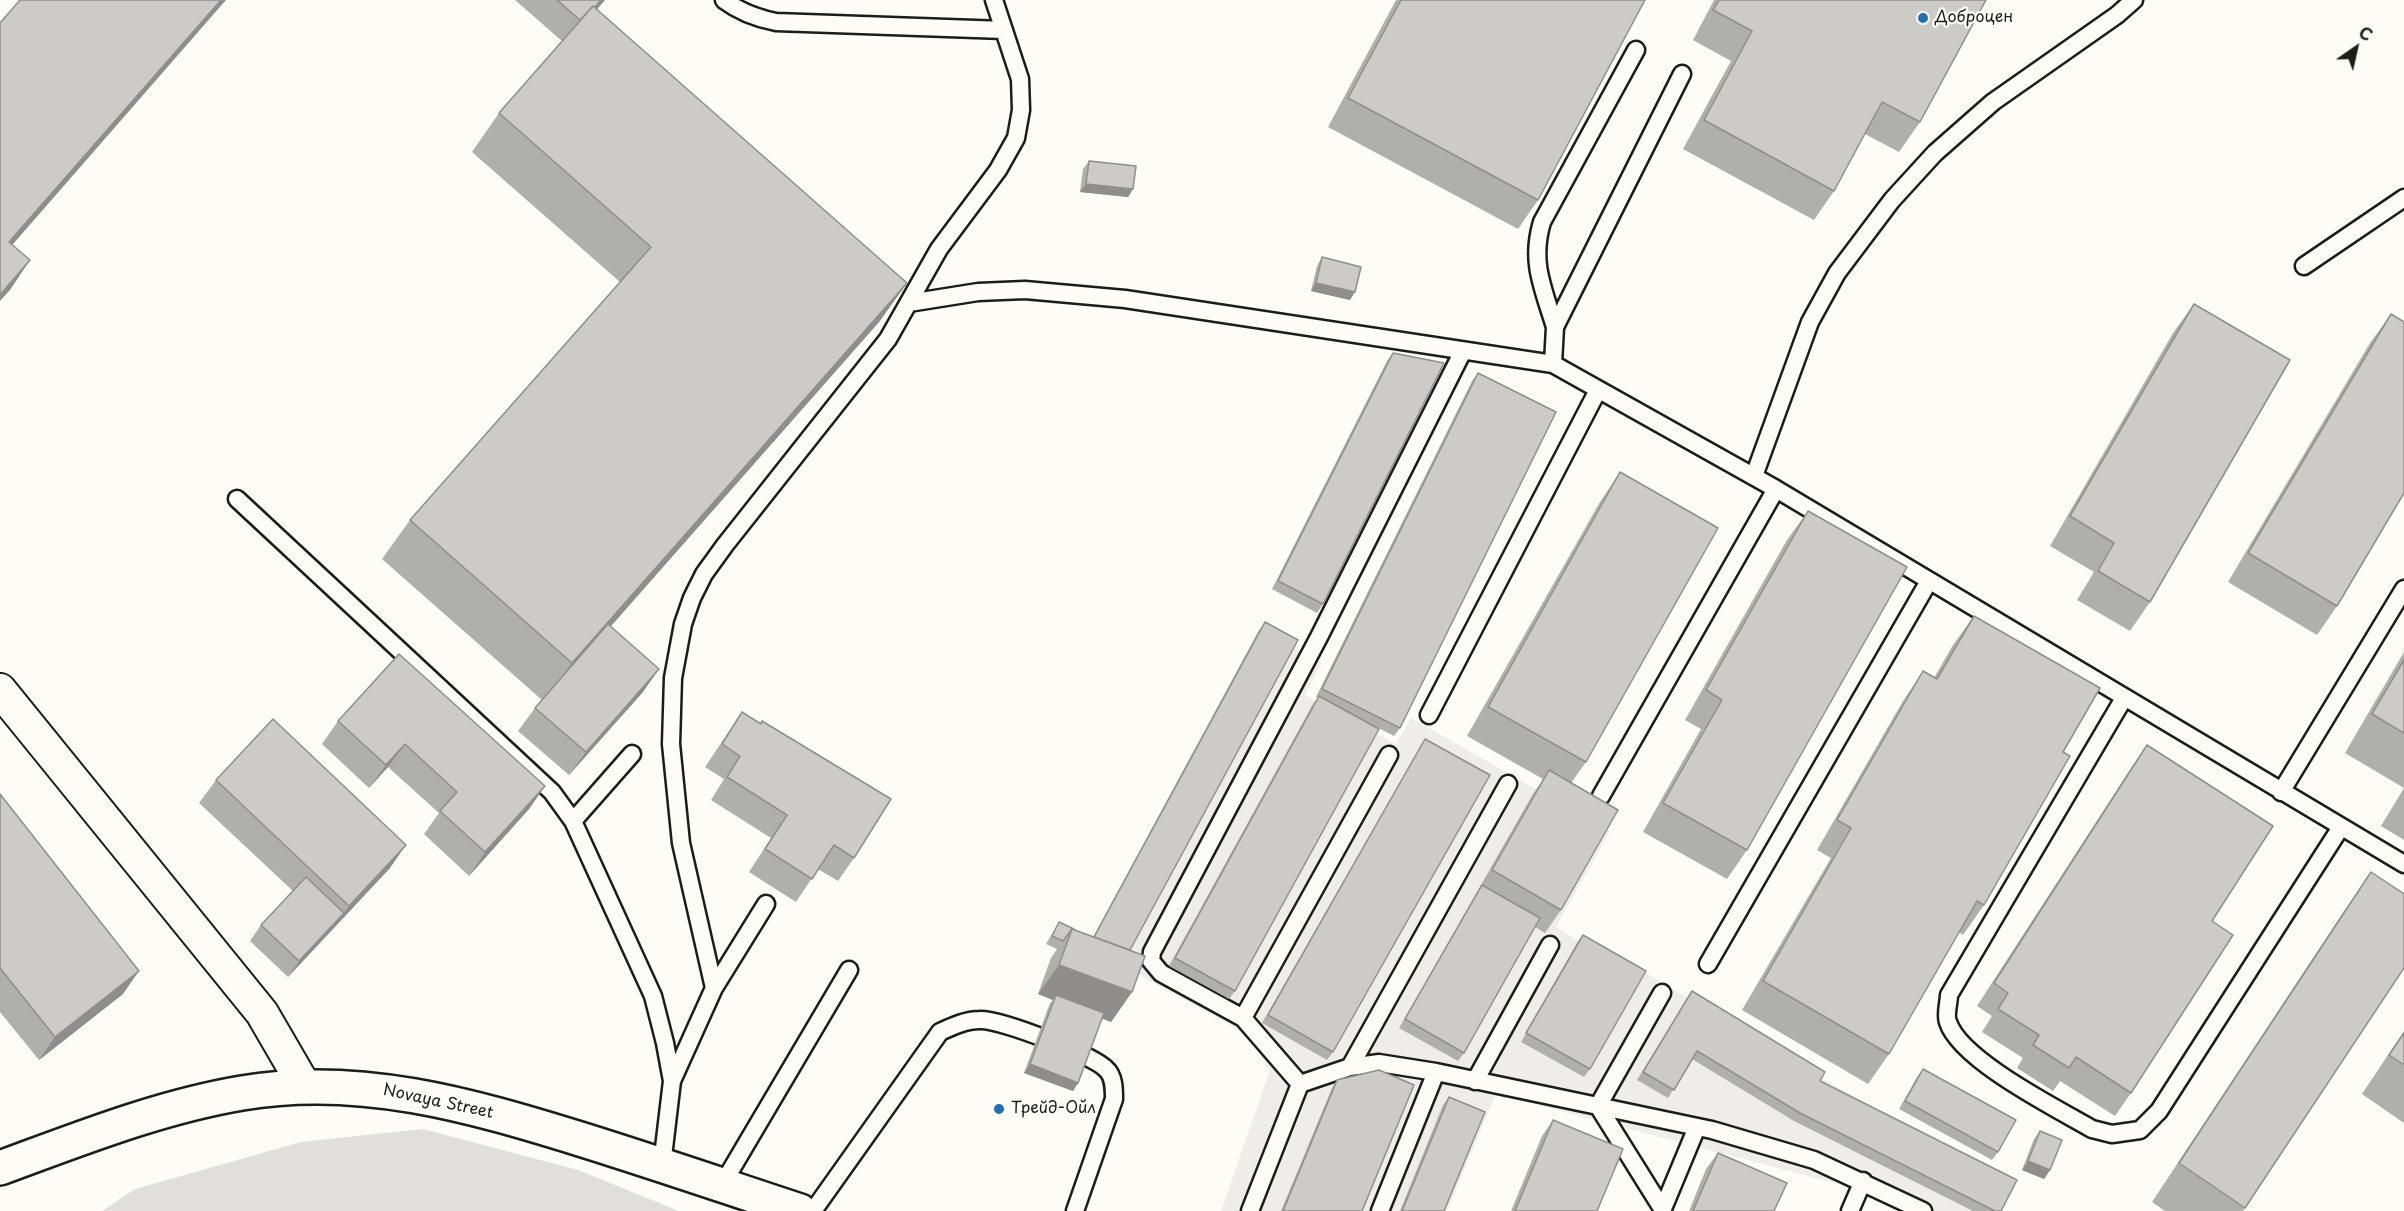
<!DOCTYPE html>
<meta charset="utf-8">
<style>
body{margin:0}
#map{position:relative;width:2404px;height:1211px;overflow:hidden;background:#fdfcf7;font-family:"Playpen Sans",sans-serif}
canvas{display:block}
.north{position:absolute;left:2326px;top:18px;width:60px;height:60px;-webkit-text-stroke:4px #fdfcf7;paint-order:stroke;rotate:34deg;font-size:16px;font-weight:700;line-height:24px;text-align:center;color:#1c1c1c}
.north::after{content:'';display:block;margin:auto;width:21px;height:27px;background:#1c1c1c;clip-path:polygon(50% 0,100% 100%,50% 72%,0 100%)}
</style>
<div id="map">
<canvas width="2404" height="1211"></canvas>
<div class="north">С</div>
</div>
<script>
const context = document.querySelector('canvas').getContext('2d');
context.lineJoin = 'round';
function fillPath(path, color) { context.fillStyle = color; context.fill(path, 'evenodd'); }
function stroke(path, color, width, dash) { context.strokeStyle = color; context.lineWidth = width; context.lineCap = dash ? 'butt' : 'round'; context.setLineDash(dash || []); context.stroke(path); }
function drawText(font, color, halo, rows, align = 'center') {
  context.font = font + ' "Playpen Sans",sans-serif'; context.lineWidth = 4.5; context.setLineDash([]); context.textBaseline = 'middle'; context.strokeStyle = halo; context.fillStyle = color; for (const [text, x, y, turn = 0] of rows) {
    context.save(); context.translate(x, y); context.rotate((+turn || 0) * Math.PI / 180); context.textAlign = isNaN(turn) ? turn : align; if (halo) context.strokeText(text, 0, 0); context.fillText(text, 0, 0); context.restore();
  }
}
fillPath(new Path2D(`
 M1259 630 1322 663 1305 695 1396 744 1411 718 1610 831 1556 927 1639 978 1643 971 1823 1079 2015 1187 2002 1211H1899L1846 1186 1496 1094 1447 1211H1221L1270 1070 1253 1042 1227 1023 1121 965Z`), '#eeede9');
fillPath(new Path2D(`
 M423 1129 578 1170 679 1211H102L135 1189 301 1142Z`), '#e0dfdb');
const lane = new Path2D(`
 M724 0C740 12 756 18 776 22L1004 30
 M1682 74 1555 327 1553 364 1776 489 2404 864
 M2304 266 2404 198
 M909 303 978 292 1025 290 1125 299 1553 364
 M1555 327C1543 288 1530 262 1542 222L1636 50
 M1754 476 1810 322 1837 273 1892 200 1935 153 1993 102 2117 15 2134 0
 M237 499 552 792 573 821 653 996 665 1043 672 1081 662 1165
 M2124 698 1949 995C1949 1002 1945 1015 1948 1022 1960 1060 2056 1108 2092 1129L2112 1134 2140 1130 2159 1111 2341 827
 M1429 715 1598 390
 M2281 792 2404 589
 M1601 796 1776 489
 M573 821 632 754
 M1708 964 1929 581
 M714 988 766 904
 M1662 993 1598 1106 1663 1210
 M1243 1018 1389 755
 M1350 1067 1379 1063 1436 1072 1712 1130 1814 1160 1923 1211
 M672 1081 714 988 681 843 671 744 673 678 683 624 692 598 704 574 725 545 888 339 939 249 998 170 1016 138 1021 110 1020 79 994 0
 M1475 1081 1550 945
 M1300 1084 1350 1067 1508 784
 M722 1185 849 970
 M813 1211 940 1032C953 1026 966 1020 980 1020 1000 1019 1093 1055 1106 1069 1114 1076 1114 1089 1114 1099L1075 1211
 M1250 1211 1300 1084 1243 1018 1161 973 1151 961 1152 952 1319 637 1463 351
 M1380 1211 1436 1072
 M1662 1211 1697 1127
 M1850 1211 1863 1181`);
const street = new Path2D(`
 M0 690 262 1013 305 1087`);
const secondary = new Path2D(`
 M0 1168C79 1139 159 1107 242 1093 359 1073 470 1105 580 1139 654 1162 727 1187 800 1211`);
stroke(lane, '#1c1c1c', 21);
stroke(street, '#1c1c1c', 36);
stroke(secondary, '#1c1c1c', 38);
stroke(lane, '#fdfcf7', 16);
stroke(street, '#fdfcf7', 32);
stroke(secondary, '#fdfcf7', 33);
fillPath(new Path2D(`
 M515 0H605L597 9 907 283 879 322 611 626 643 692 569 775 518 731 535 708 542 700 382 559 410 520 620 282 472 152 499 113 562 41Z
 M1396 0H1645L1538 200 1518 229 1328 127Z
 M1714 0H1986L1920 122 1899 152 1865 134 1834 191 1814 220 1683 149 1731 61 1693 40Z
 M1089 161 1133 189 1128 197 1080 192 1083 169Z
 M1322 257 1350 300 1311 291 1317 266Z
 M2194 304 2150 602 2130 631 2077 600 2094 572 2050 546 2173 333Z
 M2391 314 2337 606 2317 635 2228 582 2370 343Z
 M1393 353 1323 604 1317 613 1272 589 1387 361Z
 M1478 373 1400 728 1394 736 1367 722 1235 991 1229 999 1169 966 1313 704 1318 698 1316 697 1472 381Z
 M1620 472 1586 762 1571 783 1561 910 1545 933 1535 927 1464 1053 1458 1061 1399 1028 1533 794 1543 779 1467 736 1600 502Z
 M1808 511 1747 850 1727 879 1643 832 1701 729 1685 720 1787 540Z
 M1974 616 2063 752 1984 905 1963 935 1959 932 1889 1054 1868 1084 1742 1010 1831 858 1817 850 1903 701 1923 671 1934 678 1953 645Z
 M1265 622 1130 950 1132 992 1111 1022 1102 1018 1078 1083 1073 1091 1024 1073 1050 1003 1053 1000 1038 994 1051 958 1057 949 1046 944 1059 922 1074 929 1093 937 1259 630Z
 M2404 652V840L2381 826 2404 788 2345 753Z
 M742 712 760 724 762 721 854 858 838 881 818 869 796 902 749 872 771 838 711 800 724 779 705 767Z
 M338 721 545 786 529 809 469 876 424 834 439 813 388 767 369 788 322 744Z
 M1425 739 1333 1052 1327 1060 1262 1023 1420 747Z
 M2147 745 2212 921 2131 1093 2115 1116 2060 1081 2053 1091 2017 1068 2023 1058 1982 1032 1992 1016 1977 1006 2131 768Z
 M216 780 390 868 288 977 250 941 261 925 293 891 199 803Z
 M0 794 123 994 39 1060 0 1012Z
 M2371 872 2404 968 2243 1211H2165L2152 1202 2344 911Z
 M1583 935 1590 1069 1584 1077 1521 1042 1577 943Z
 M1692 991 1820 1081 2001 1211H1973L1794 1121 1692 1059 1668 1098 1637 1080Z
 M2404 1031V1123L2362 1094Z
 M1923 1069 1998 1152 1992 1160 1899 1109 1917 1077Z
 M1337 1080 1362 1211H1281L1332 1088Z
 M1449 1097 1444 1211H1400L1443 1105Z
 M1553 1120 1597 1211H1511L1542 1136Z
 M2040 1131 2050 1170 2044 1179 2022 1170 2034 1139Z
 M1718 1153 1774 1211H1689L1706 1169Z`), '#afafac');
fillPath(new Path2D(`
 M221 0H226L0 259 9 242Z
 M601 0H605L566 45 582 22Z
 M1086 184 1133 189 1128 197 1080 192Z
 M30 260 10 290 0 301V295Z
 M907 283 879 322 544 702 572 663Z
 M1316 283 1355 292 1350 300 1311 291Z
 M659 669 643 692 569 775 586 752Z
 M405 744 388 767 369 788 386 765Z
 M545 786 529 809 469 876 485 852Z
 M406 845 390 868 288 977 299 961Z
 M1059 965 1132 992 1111 1022 1054 1000 1056 995 1053 1000 1038 994Z
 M139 971 123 994 39 1060 55 1037Z
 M1030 1064 1078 1083 1073 1091 1024 1073Z
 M2028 1161 2050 1170 2044 1179 2022 1170Z`), '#8f8e8c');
const building = new Path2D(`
 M20 0H221L9 242 30 260 0 295V23Z
 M557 0H601L595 7 593 6 580 20Z
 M1401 0H1645L1538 200 1348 98Z
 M1719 0H1986L1920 122 1882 102 1834 191 1704 120 1752 31 1713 10Z
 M593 6 907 283 572 663 410 520 651 247 499 113Z
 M1089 161 1136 166 1133 189 1086 184Z
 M1322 257 1361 267 1355 292 1316 283Z
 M2194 304 2290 360 2150 602 2098 571 2114 543 2070 516Z
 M2391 314 2404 322V493L2337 606 2248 553Z
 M1393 353 1444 363 1323 604 1278 581Z
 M1478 373 1556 412 1400 728 1322 689Z
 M1620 472 1718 528 1586 762 1488 707Z
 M1808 511 1907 567 1747 850 1663 803 1722 700 1706 690Z
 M1974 616 2100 688 2063 752 2070 756 1984 905 1977 901 1889 1054 1763 981 1851 828 1837 820 1923 671 1937 679Z
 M1265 622 1298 640 1130 950 1094 937Z
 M608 624 659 669 586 752 535 708Z
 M399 654 545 786 485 852 440 811 457 792 405 744 386 765 338 721Z
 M2404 660V733L2372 714Z
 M1319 696 1379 729 1235 991 1175 958Z
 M742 712 761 724 762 721 891 799 854 858 834 845 812 879 765 849 787 815 727 777 740 756 722 744Z
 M273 719 406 845 349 906 216 780Z
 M1425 739 1490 775 1333 1052 1268 1015Z
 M2147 745 2273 826 2212 921 2233 935 2131 1093 2076 1057 2069 1068 2033 1045 2039 1035 1998 1009 2008 993 1994 983Z
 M1549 770 1618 810 1561 910 1492 870Z
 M0 794 139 971 55 1037 0 968Z
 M2371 872 2404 894V968L2245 1208 2179 1163Z
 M306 877 344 913 299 961 261 925Z
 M1482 885 1540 918 1464 1053 1405 1019Z
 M1059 922 1074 929H1072L1063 941 1052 936Z
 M1072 929 1145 956 1132 992 1059 965Z
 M1583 935 1646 971 1590 1069 1526 1033Z
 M1692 991 1825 1072 1820 1081 2017 1180 2001 1211H1995L1800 1113 1697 1051 1674 1090 1643 1072Z
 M1056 995 1104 1013 1078 1083 1030 1064Z
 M2404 1033V1065L2389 1055Z
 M1923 1069 2016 1120 1998 1152 1905 1101Z
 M1379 1070 1414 1085 1362 1211H1283L1337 1080Z
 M1449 1097 1485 1112 1444 1211H1402Z
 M1553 1120 1623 1149 1597 1211H1515Z
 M2040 1131 2062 1140 2050 1170 2028 1161Z
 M1718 1153 1787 1183 1774 1211H1693Z`);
fillPath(building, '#cccbc8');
stroke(building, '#8f8e8c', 1.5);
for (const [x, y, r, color] of [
 [1923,18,6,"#1f6fb2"],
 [999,1109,6,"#1f6fb2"]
]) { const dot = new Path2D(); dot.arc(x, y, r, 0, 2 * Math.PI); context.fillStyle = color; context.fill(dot); stroke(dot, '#fdfcf7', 2); }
drawText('16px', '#1c1c1c', '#fdfcf7', [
 ["Доброцен",1935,18],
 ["Трейд-Ойл",1011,1109]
], 'left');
drawText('16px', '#1c1c1c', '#fdfcf7', [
 ["Novaya Street",438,1102,12]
]);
</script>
